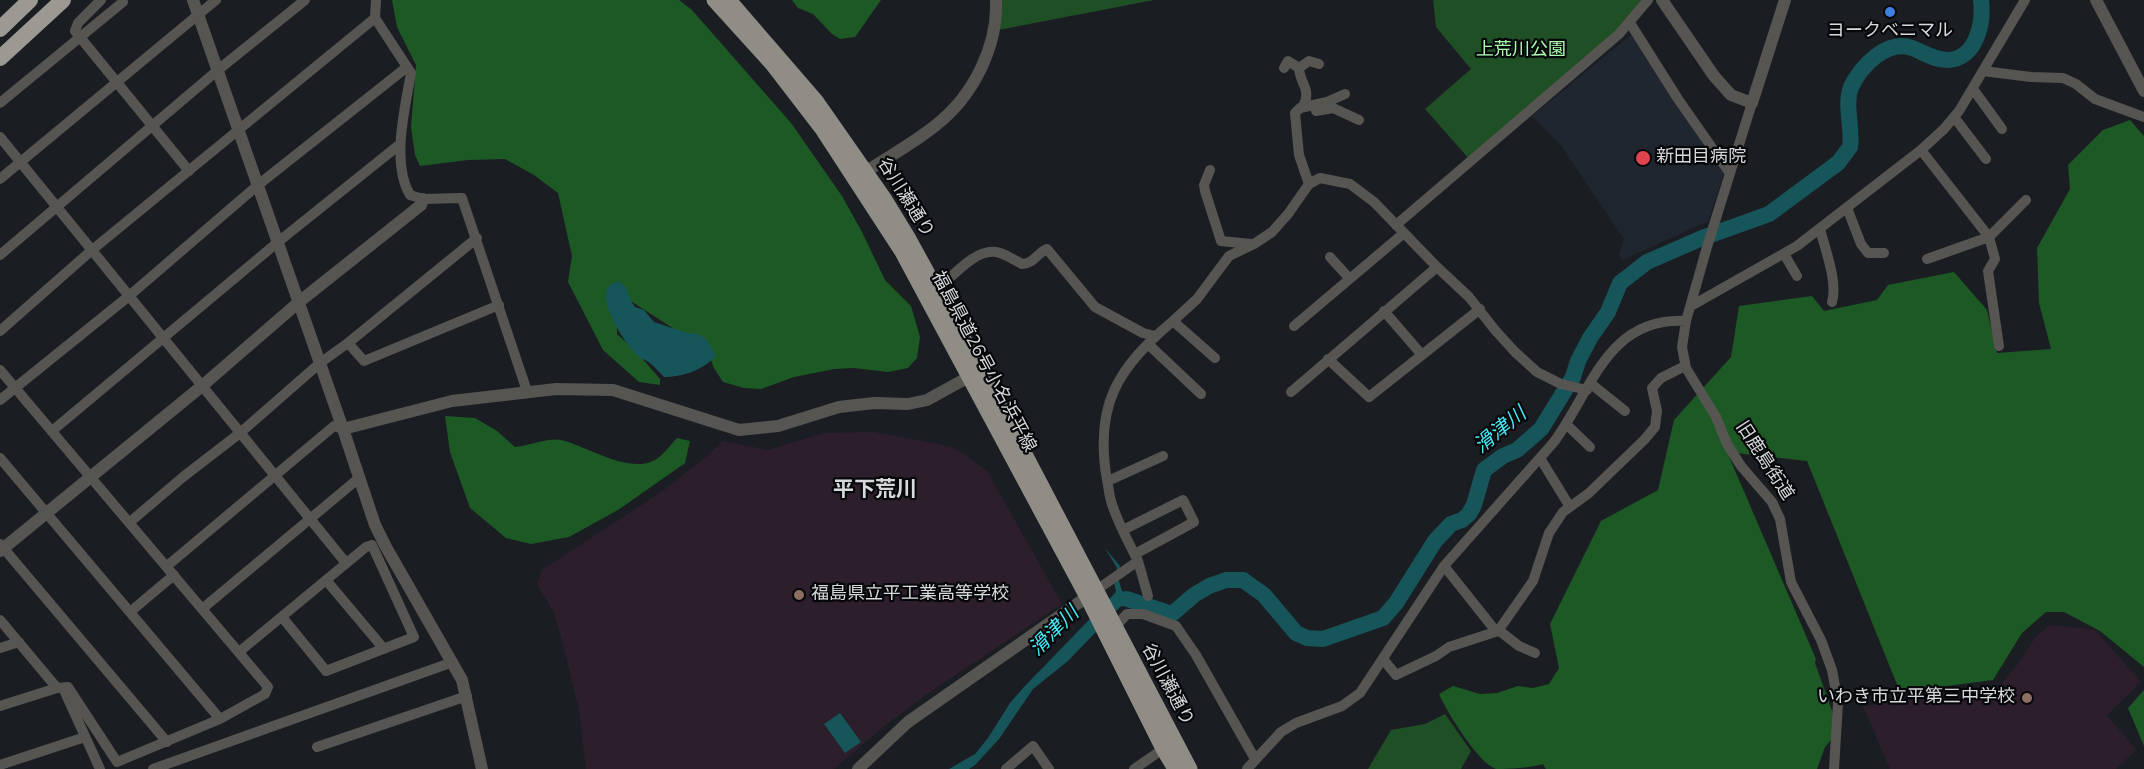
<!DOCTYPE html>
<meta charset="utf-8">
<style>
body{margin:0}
canvas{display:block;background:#1a1d22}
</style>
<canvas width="2144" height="769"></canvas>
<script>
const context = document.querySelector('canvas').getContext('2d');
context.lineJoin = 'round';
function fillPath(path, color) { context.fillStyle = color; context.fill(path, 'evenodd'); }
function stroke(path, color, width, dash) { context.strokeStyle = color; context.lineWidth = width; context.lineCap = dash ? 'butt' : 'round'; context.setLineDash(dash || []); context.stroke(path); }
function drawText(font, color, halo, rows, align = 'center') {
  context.font = font + ' "Nunito Sans","Noto Sans JP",sans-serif'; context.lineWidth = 4.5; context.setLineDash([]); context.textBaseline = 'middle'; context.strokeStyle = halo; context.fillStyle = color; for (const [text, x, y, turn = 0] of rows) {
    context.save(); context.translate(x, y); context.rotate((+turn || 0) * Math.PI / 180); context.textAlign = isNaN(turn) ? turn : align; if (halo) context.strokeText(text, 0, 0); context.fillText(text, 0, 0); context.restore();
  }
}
fillPath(new Path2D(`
 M1632 34 1725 170 1708 221 1623 260 1619 255 1624 239 1562 147 1532 116Z`), '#202630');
fillPath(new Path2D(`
 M874 432 953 447 987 471 1062 604 930 692 883 727 834 769H586L579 710 561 636 553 610 537 585 542 570 663 491 707 456 723 441 768 450 824 433Z
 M2050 625 2095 630 2141 682 2107 715 2136 750 2116 769H1890L1863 706 1995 691 2018 664 2035 638Z`), '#2c1f2b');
fillPath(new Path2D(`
 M996 0H1154L993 31Z
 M1433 0H1648L1630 23 1471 161 1425 109 1471 69 1436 27Z
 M1445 714 1471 751 1461 769H1368L1391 730 1425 724Z`), '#1f4f25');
fillPath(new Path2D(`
 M392 0H679L692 10 791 123 842 196 862 232 885 280 911 306 920 337 917 358 908 368 888 372 854 368 834 369 794 377 761 389 744 388 723 382 714 368 707 350 629 300 617 309V334L634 349 660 379V385L639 382 603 350 568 282 572 256 558 193 534 175 505 159 468 160 420 166 415 155 411 127 416 65 397 27Z
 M792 0H881L855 37 840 39 832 34 813 14 798 8Z
 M2130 120 2144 136V667L2100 631 2064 612H2046L2022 633 1993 680 1900 692 1807 461 1727 452 1816 659 1815 663 1832 711 1835 735 1825 747 1817 769H1546L1543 764C1531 768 1508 769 1496 769 1478 763 1447 712 1439 694L1453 686 1480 694 1497 693 1518 686 1533 688 1549 684 1559 668 1550 624 1601 521 1658 490 1674 420 1731 357 1739 306 1812 296 1824 311 1877 300 1888 285 1954 272 1987 310 1997 353 2051 349 2039 303 2037 248 2070 189 2068 165 2103 130Z
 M445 416 475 418 497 431 515 447C527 446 550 437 561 440 588 446 632 477 658 458 665 453 671 444 677 438L690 441 685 463 618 510 569 537 531 544 506 538 470 508 450 452Z
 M2144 690V746L2128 708Z`), '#1c5925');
fillPath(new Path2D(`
 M618 281 625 286 632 303 635 307 644 310 654 322 684 332 701 335 706 339 716 355C705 370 681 377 664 377 659 372 655 367 650 363 646 360 641 359 638 356 627 347 599 304 607 289 609 285 614 283 618 281Z
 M1105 548 1120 566 1118 578 1122 591 1149 602 1147 611 1125 605 1120 607 1068 661 1033 689 999 739 975 765 969 769H949L975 754 988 738 1010 703 1023 688 1116 592 1114 582 1117 568Z
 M840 713 861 742 845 753 824 724Z`), '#165559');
stroke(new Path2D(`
 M1127 599 1172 614 1194 595 1209 586 1226 580H1243L1264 595 1296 633 1307 638 1323 639 1383 618 1396 603 1435 541 1451 524 1462 520 1469 514 1474 505 1484 470 1503 456 1517 450 1541 429 1573 377 1578 361 1590 338 1608 312 1620 283 1647 262 1702 238 1769 214 1838 163 1850 147C1853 128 1844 105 1851 87 1861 66 1887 39 1912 48 1923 52 1934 60 1947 60 1976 60 1984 23 1981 0`), '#165559', 16);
stroke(new Path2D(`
 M101 0 78 23 75 31 189 171
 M376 0 375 18 411 73C405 108 391 163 410 195L423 199 462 198 527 391
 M1630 23 1678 99 1729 172
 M1284 68 1288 61 1299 68
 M1983 71 2031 77 2063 78 2076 84 2095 99 2144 117
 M1973 89 2002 129
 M0 103 123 2
 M1752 103 1707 247 1686 321 1682 347 1686 368 1716 417 1727 444 1741 466 1772 502 1780 519 1791 582 1821 640 1832 670 1838 703 1834 769
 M1303 107C1312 88 1300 85 1299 68L1309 61 1319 64
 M1316 111 1333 108 1359 120
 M1954 117 1986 159
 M0 137 346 563
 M1921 150 1989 237 1995 259 1988 271 1999 346
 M1210 170 1204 185 1205 191 1221 241 1251 244
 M0 179 216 0
 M1309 184 1299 155 1295 113 1300 108 1327 102 1345 94
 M1847 208 1861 244 1868 253H1884
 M1396 225 1619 34 1648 0
 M1820 229C1825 249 1838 282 1832 302
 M1784 254 1797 276
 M0 255 218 70 305 0
 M1330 257 1349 278
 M1927 259 1989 237 2026 200
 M937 289C953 277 974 249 996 252 1004 253 1014 260 1022 264 1035 263 1037 253 1047 249L1095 307 1143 333 1155 336
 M1691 306 1797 246 1921 150 1944 129 1959 111 2025 0
 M1384 311 1422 355
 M1173 321 1197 299 1229 256 1254 244 1272 232 1288 214 1309 184 1320 178 1350 184 1374 202 1437 267 1469 297 1495 330 1515 352 1537 372 1561 384 1587 390
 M1294 326 1404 233
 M0 331 92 250 375 18
 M348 343 364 361 499 305
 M1148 344 1201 394
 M1328 359 1369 397 1480 309
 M0 370 268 687 265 694 220 719 117 762 68 687 57 688 0 706
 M1590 383 1625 411
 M1291 392 1437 267
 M0 400 129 296 258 185 407 67
 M1566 424 1590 447
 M52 431 278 242 399 145
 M0 458 220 719
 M1540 458 1570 507
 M1108 481 1163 456
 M130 522 183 477 240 433 320 363 348 343 477 238
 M1123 530 1183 500 1194 522 1135 554
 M0 544 167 742
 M1138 561 1148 596
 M167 566 334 426 343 429
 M1444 566 1495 630 1501 632 1519 646 1535 653
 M326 580 384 649
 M1095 591 1138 561C1129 543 1119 525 1113 507 1109 498 1109 488 1107 480 1094 406 1117 368 1173 321L1215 358
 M202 609 359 478
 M130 612 174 575
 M0 620 57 688
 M1115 627 1127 614H1143L1176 626 1196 655 1255 759
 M0 648 19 642
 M239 652 366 547 372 545 414 637 326 671 282 617
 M1383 659 1396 675 1436 656 1449 647 1498 631 1533 581 1549 533 1563 512 1589 493 1644 440 1655 427 1657 411 1652 388 1661 378 1685 366
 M63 688 100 769
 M317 747 467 696
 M0 765 85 737
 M153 769 453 662
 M1006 769 1033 746 1049 769
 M1134 769 1163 749
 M1247 769 1281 732 1296 723 1342 706 1360 693 1444 566 1554 442C1592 390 1607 317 1686 321`), '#565552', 10);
stroke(new Path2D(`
 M193 0 343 429 452 401 556 389 613 390 739 430 778 426 839 407 874 403 908 404 927 400 976 373
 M1662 0 1714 76 1731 95 1752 103 1785 0
 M2096 0 2144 91
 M859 176C884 159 913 144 936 125 973 96 998 47 996 0
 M343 429 375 525 386 547 462 680 482 769
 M0 551 202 386 299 302 421 205 423 199
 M858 769 908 722 1094 592`), '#565552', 12);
stroke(new Path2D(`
 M714 0 772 64 822 129 902 252 1087 597 1163 749 1175 769
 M729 0 817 102 884 198 909 239 981 370 1190 769`), '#908d87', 15);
stroke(new Path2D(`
 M0 29 30 0
 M0 58 63 0`), '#9c9892', 16);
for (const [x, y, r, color] of [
 [1890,12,6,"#3f7fe0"],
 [1643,158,8,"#e0444e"],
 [799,595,6,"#8d6e63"],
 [2027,698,6,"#8d6e63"]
]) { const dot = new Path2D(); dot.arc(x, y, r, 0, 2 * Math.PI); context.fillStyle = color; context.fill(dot); stroke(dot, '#060709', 2); }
drawText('18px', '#d7d9dd', '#060709', [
 ["ヨークベニマル",1890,32,"center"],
 ["新田目病院",1656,158],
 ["福島県立平工業高等学校",811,595],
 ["いわき市立平第三中学校",2015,698,"right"]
], 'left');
drawText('18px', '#a9fdaf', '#060709', [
 ["上荒川公園",1521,51]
]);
drawText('18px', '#d7d9dd', '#060709', [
 ["谷川瀬通り",905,198,58],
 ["福島県道26号小名浜平線",983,362,62],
 ["旧鹿島街道",1764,461,57],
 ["谷川瀬通り",1167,685,62]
]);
drawText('italic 20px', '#44ebf7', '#060709', [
 ["滑津川",1501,431,-39],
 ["滑津川",1055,632,-45]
]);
drawText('bold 21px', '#d7d9dd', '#060709', [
 ["平下荒川",875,491]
]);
</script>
